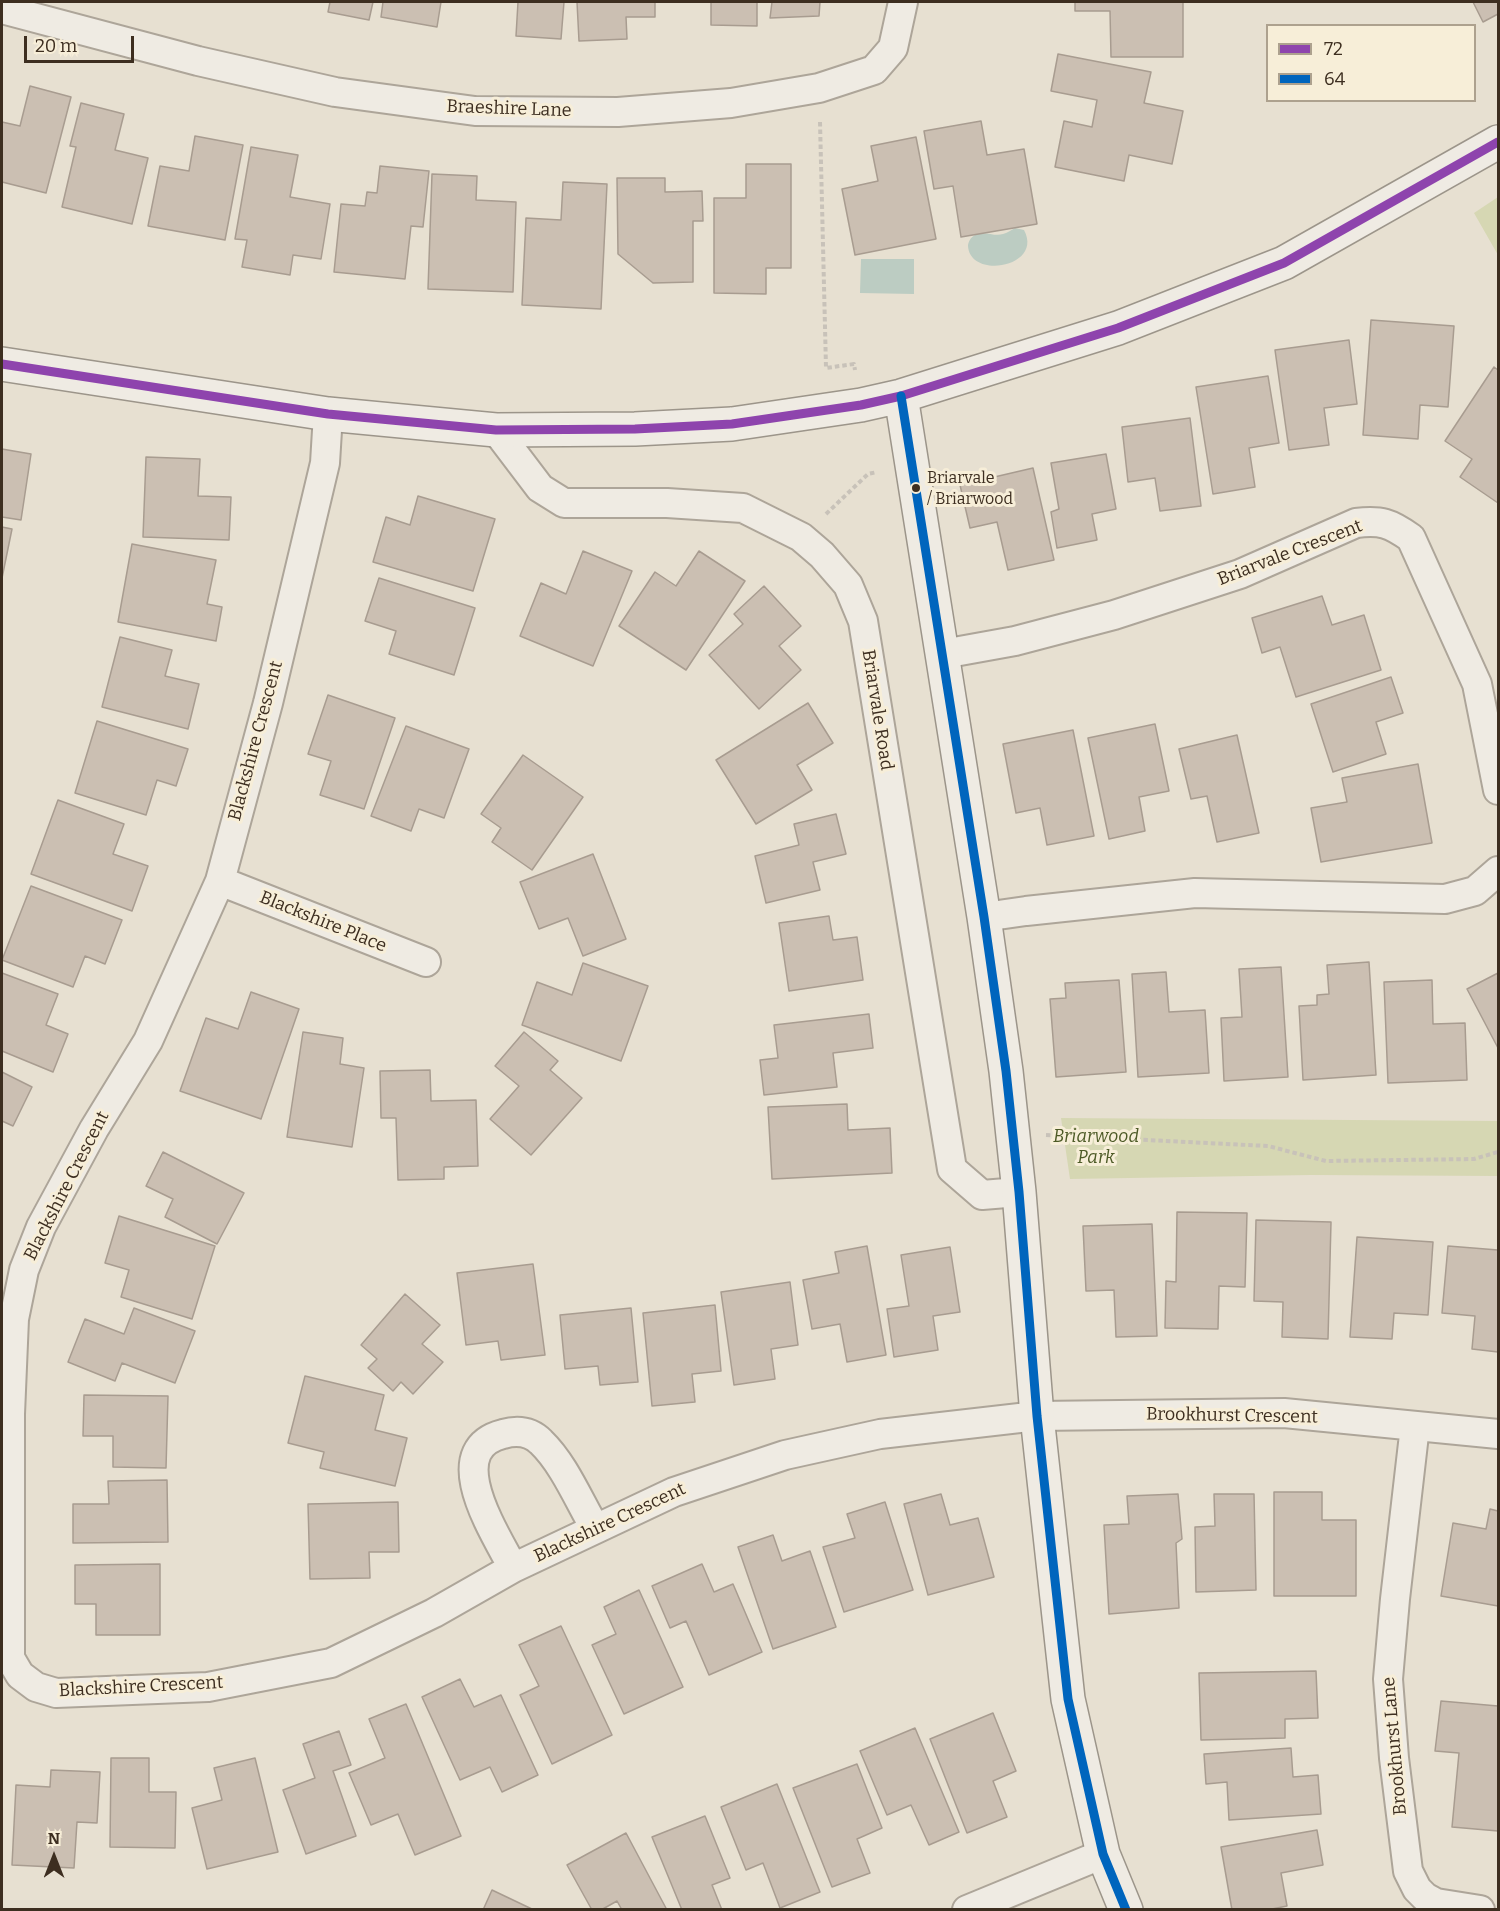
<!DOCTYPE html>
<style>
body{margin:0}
#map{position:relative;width:1500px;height:1911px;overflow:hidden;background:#e7e0d1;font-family:Bitter,serif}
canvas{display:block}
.frame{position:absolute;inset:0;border:3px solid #3d2e20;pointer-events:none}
.legend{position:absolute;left:1266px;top:24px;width:210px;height:78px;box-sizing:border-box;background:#f7eed8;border:2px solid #ada18e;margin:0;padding:8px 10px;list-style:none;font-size:18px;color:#3d2e20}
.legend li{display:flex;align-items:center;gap:12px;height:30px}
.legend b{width:30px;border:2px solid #ada18e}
.north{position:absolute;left:24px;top:1827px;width:60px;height:60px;-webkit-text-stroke:4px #f7eed8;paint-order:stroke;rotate:0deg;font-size:16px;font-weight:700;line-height:24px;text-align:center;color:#3d2e20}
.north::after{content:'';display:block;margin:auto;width:21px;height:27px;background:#3d2e20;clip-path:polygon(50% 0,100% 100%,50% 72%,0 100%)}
.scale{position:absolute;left:24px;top:36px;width:110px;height:27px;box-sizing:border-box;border:3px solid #3d2e20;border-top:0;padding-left:8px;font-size:18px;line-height:21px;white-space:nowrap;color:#3d2e20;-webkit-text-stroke:4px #f7eed8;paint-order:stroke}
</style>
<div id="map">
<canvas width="1500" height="1911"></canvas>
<div class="frame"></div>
<ul class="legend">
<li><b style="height:8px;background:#8e44ad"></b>72</li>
<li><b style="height:8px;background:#0065bd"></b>64</li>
</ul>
<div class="north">N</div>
<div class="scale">20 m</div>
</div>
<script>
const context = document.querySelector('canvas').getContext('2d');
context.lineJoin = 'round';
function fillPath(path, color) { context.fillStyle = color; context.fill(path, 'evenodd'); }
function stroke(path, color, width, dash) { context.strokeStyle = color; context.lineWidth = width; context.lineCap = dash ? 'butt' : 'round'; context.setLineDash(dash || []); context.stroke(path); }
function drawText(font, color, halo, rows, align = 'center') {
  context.font = font + ' Bitter,serif'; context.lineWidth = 6; context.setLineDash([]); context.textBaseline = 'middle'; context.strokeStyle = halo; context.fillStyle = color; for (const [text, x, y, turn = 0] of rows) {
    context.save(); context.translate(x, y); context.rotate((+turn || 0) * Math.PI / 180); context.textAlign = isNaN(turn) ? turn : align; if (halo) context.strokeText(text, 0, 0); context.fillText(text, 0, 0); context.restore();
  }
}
fillPath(new Path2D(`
 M1498 197V255L1474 213Z
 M1061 1118 1498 1121V1176L1311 1175 1070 1179Z`), '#d6d7b3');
fillPath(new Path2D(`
 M1015 228 1024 230C1044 267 970 280 968 246 968 242 971 237 975 235 984 230 994 237 1003 234 1007 233 1011 230 1015 228Z
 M861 259H914V294L860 293Z`), '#bcccc2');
const building = new Path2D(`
 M330 2H373L369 20 328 12Z
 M383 2H441L437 27 381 17Z
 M510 2H564L561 39 516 36 518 2Z
 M577 2H655V17H626L627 39 579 41Z
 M711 2H757V26L711 25Z
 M772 2H820L819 16 770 18Z
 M1075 2H1183V57H1111L1110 11H1075Z
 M1473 2H1498V14L1483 22Z
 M1058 54 1151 72 1144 103 1183 111 1172 164 1129 155 1124 181 1055 167 1064 121 1092 127 1097 100 1051 91Z
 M30 86 71 97 46 193 2 182V122L20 126Z
 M81 103 124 114 115 150 148 158 132 224 62 207 76 147 70 146Z
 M981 121 987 155 1024 149 1037 224 961 237 953 186 934 189 924 131Z
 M195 136 243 145 225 240 148 226 160 166 189 171Z
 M916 137 936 239 855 255 842 189 878 181 871 146Z
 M251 147 298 155 290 197 330 204 321 259 293 255 290 275 242 267 247 240 235 239Z
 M746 164H791V268H766V294L714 293V198H746Z
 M380 166 429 171 423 227 411 226 405 279 334 272 341 204 365 206 367 192 377 193Z
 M432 174 477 176 476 200 516 202 513 292 428 289Z
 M617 178H665V192L702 191 703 221H693V282L653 283 618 254Z
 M563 182 607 184 601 309 522 305 526 218 561 220Z
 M1371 320 1454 326 1448 407 1420 405 1418 439 1363 435Z
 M1349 340 1357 404 1324 408 1329 445 1289 450 1275 350Z
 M1494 367 1498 370V503L1460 477 1472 459 1445 441Z
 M1268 376 1279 443 1249 448 1255 487 1213 494 1196 387Z
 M1190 418 1201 506 1160 511 1155 478 1128 482 1122 427Z
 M2 449 31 454 21 520 2 517Z
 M1106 454 1116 509 1092 514 1097 540 1057 548 1051 512 1059 509 1051 463Z
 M146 457 200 459 198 496 231 497 229 540 143 537Z
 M1033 468 1054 560 1008 570 997 522 970 528 960 485Z
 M418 496 495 519 473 591 373 562 386 517 410 525Z
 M2 527 12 529 2 578Z
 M132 544 216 560 207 604 222 607 216 641 118 622Z
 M583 551 632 571 593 666 520 636 541 583 566 594Z
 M699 551 745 581 686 670 619 626 655 572 676 586Z
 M379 578 475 608 454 675 389 654 396 631 365 621Z
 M764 586 801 626 779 646 801 670 759 709 709 655 743 624 734 614Z
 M1322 596 1332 625 1364 615 1381 670 1296 697 1280 647 1262 653 1252 618Z
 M120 637 172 650 165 676 199 684 188 729 102 707Z
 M1391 677 1403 713 1376 722 1386 754 1333 772 1311 704Z
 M328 695 395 718 364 809 320 795 331 761 308 754Z
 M808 703 833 743 797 765 812 790 756 824 716 760Z
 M97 721 188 749 176 786 157 780 146 815 75 793Z
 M1155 724 1169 791 1139 797 1145 831 1109 839 1088 738Z
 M406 726 469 749 444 818 419 809 411 831 371 816Z
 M1073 730 1094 836 1047 845 1040 808 1016 813 1003 744Z
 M1237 735 1259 833 1217 842 1207 796 1191 799 1179 749Z
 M523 755 583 797 532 870 492 842 501 828 481 814Z
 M1418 764 1432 843 1321 862 1311 808 1347 802 1342 778Z
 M58 800 124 824 113 854 148 866 132 911 31 874Z
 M836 814 846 854 813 862 820 890 766 903 755 856 799 845 794 824Z
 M593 854 626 939 583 956 568 918 539 929 520 882Z
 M31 886 122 920 105 964 85 956 73 987 2 960Z
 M829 916 833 940 857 937 863 980 789 991 779 923Z
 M1369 962 1376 1075 1303 1080 1299 1006 1317 1005V995L1329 994 1327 965Z
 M583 963 648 986 621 1061 522 1025 537 982 572 995Z
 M1281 967 1288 1077 1224 1081 1221 1018 1242 1017 1239 969Z
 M1166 972 1169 1012 1205 1010 1209 1073 1138 1077 1132 974Z
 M2 973 58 994 46 1025 68 1034 53 1072 2 1051Z
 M1498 973V1048L1467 989Z
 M1119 980 1126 1072 1056 1077 1050 999 1066 998 1065 983Z
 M1432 980 1433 1024 1465 1023 1467 1080 1388 1083 1384 982Z
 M251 992 299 1009 261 1119 180 1091 206 1018 238 1029Z
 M869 1014 873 1048 833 1053 837 1087 764 1095 760 1060 778 1058 774 1025Z
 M303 1032 343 1038 340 1064 364 1068 352 1147 287 1137Z
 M524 1032 558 1061 550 1070 582 1098 531 1155 490 1119 519 1086 495 1066Z
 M430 1070 431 1101 476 1100 478 1166 444 1167V1179L398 1180 396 1118H381L380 1071Z
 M2 1072 32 1087 13 1126 2 1121Z
 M847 1104 848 1130 890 1128 892 1173 772 1179 768 1107Z
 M163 1152 244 1193 217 1244 165 1217 173 1199 146 1186Z
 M1177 1212 1247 1213 1245 1287 1219 1286 1218 1329 1165 1328 1166 1281 1176 1282Z
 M119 1216 215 1246 192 1319 121 1297 129 1270 105 1263Z
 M1256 1220 1331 1222 1328 1339 1282 1337 1283 1302 1254 1301Z
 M1152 1224 1157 1336 1116 1337 1114 1290 1086 1291 1083 1226Z
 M1357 1237 1433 1242 1428 1315 1394 1313 1392 1339 1350 1337Z
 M867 1246 886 1355 847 1362 840 1324 812 1329 803 1280 839 1273 835 1252Z
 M1448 1246 1498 1250V1352L1472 1349 1475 1316 1442 1313Z
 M950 1247 960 1312 933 1316 938 1350 894 1357 887 1309 909 1306 901 1255Z
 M533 1264 545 1355 501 1360 498 1341 466 1345 457 1273Z
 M790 1282 798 1345 771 1349 775 1379 734 1385 721 1292Z
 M405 1294 440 1325 422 1344 443 1362 413 1394 401 1382 393 1391 368 1368 377 1359 361 1345Z
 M715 1305 721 1371 692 1374 695 1402 652 1406 643 1313Z
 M134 1308 195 1331 175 1383 122 1363 115 1381 68 1362 85 1319 124 1334Z
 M631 1308 638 1382 600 1385 598 1366 565 1369 560 1315Z
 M305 1376 384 1395 375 1430 407 1438 395 1486 320 1468 324 1452 288 1443Z
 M84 1395 168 1396 166 1468 113 1467V1436H83Z
 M167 1480 168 1542 73 1543V1504H109L108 1481Z
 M1274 1492H1322V1520H1356V1596H1274Z
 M941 1494 950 1525 978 1518 994 1577 928 1595 904 1504Z
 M1178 1494 1182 1539 1176 1543 1179 1608 1109 1614 1104 1525 1129 1524 1127 1496Z
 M1214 1494H1254L1256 1590 1196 1592 1195 1527 1215 1526Z
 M398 1502 399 1552H369L370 1578 310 1579 308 1504Z
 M885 1502 913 1590 844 1612 823 1547 855 1538 847 1514Z
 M1490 1509 1498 1511V1606L1441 1596 1453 1523 1486 1529Z
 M773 1535 782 1561 810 1551 836 1627 773 1649 738 1547Z
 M160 1564V1635H96V1604H75V1565Z
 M702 1564 714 1592 733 1584 762 1652 709 1675 686 1621 670 1628 652 1586Z
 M639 1590 683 1687 624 1714 592 1645 616 1634 604 1607Z
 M561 1626 612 1735 552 1764 520 1695 539 1686 519 1645Z
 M1316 1671 1318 1718 1285 1719V1738L1201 1740 1199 1673Z
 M460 1679 474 1707 501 1695 538 1775 502 1792 490 1767 460 1780 422 1697Z
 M1441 1701 1498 1706V1831L1452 1827 1459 1753 1435 1751Z
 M406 1704 461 1836 415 1855 398 1814 371 1825 349 1773 385 1758 369 1719Z
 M993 1713 1016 1771 993 1781 1007 1817 967 1833 930 1739Z
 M915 1728 959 1832 929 1845 911 1805 887 1815 860 1751Z
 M339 1731 351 1765 333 1771 356 1836 306 1854 283 1790 315 1778 303 1744Z
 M1291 1748 1293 1777 1318 1775 1321 1814 1229 1820 1227 1782 1206 1784 1204 1754Z
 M111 1758H149V1792H176L175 1848 110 1847Z
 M255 1758 278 1852 207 1869 192 1808 222 1800 214 1768Z
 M857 1764 882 1828 857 1839 870 1873 832 1887 793 1788Z
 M51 1770 100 1772 97 1823 77 1822 74 1868 12 1865 16 1785 50 1787Z
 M777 1784 820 1892 780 1908 763 1863 746 1870 721 1807Z
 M705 1816 730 1878 712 1885 722 1910H682L652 1837Z
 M1317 1830 1323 1865 1281 1873 1287 1906 1267 1910H1232L1221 1847Z
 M626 1833 667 1910H622L617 1901 601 1910H592L567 1865Z
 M492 1890 534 1910H483Z`);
fillPath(building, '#cbbfb2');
stroke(building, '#a89c90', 1.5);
const street = new Path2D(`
 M2 9 198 61 335 92 475 111 618 112 731 103 819 88 874 70 893 48 903 2
 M328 414 325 463 268 703 220 881 148 1041 94 1129 41 1227 24 1270 14 1319 10 1414V1658L20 1675 36 1687 56 1693 208 1687 331 1663 434 1613 513 1568 674 1492 785 1455 880 1434 1037 1416 1284 1413 1498 1434
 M496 430 540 488 564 503H667L743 508 801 537 822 555 848 585 863 621 952 1169 982 1195 1019 1192
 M943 654 1015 641 1114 615 1240 574 1356 523C1381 520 1390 523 1411 538L1477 684 1498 790
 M220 881 426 962
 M984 917 1026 911 1195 893 1445 899 1475 891 1498 871
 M1415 1426 1395 1599 1388 1679 1394 1758 1408 1871 1417 1889 1425 1897 1436 1903 1480 1910
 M513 1568C497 1536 439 1450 503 1434 517 1430 530 1431 541 1442 564 1464 579 1501 595 1528
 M967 1910 1103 1854`);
const secondary = new Path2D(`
 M2 364 328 414 496 430 635 429 732 424 861 405 901 396 1118 328 1284 263 1498 142
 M901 396 984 917 1006 1071 1019 1192 1037 1416 1068 1699 1103 1854 1126 1910`);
stroke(street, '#ada599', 32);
stroke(secondary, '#9c958a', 36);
stroke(new Path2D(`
 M820 122 826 368 854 364 855 370
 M826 514 868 474 877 472
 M1046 1135 1268 1146 1326 1161 1474 1159 1498 1152`), '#c8c2b9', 4, [4.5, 3]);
stroke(street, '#efebe3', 28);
stroke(secondary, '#efebe3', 33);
stroke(new Path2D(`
 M2 364 328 414 496 430 635 429 732 424 861 405 901 396 1118 328 1284 263 1498 142`), '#8e44ad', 9);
stroke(new Path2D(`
 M901 396 984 917 1006 1071 1019 1192 1037 1416 1068 1699 1103 1854 1126 1910`), '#0065bd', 9);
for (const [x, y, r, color] of [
 [916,488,5,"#3d2e20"]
]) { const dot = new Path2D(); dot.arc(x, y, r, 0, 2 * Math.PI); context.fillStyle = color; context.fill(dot); stroke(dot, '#f7eed8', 2); }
drawText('16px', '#3d2e20', '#f7eed8', [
 ["Briarvale",927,479],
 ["/ Briarwood",927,500]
], 'left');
drawText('18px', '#3d2e20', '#f7eed8', [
 ["Braeshire Lane",509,109,2],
 ["Briarvale Crescent",1290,553,-21],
 ["Briarvale Road",877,710,81],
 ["Blackshire Crescent",256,741,-75],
 ["Blackshire Place",323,922,22],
 ["Blackshire Crescent",67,1186,-63],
 ["Brookhurst Crescent",1232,1416,1],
 ["Blackshire Crescent",610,1523,-25],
 ["Blackshire Crescent",141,1687,-3],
 ["Brookhurst Lane",1395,1746,-95]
]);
drawText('italic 18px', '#4d5a26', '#f7eed8', [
 ["Briarwood",1096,1137],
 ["Park",1096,1158]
]);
</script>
